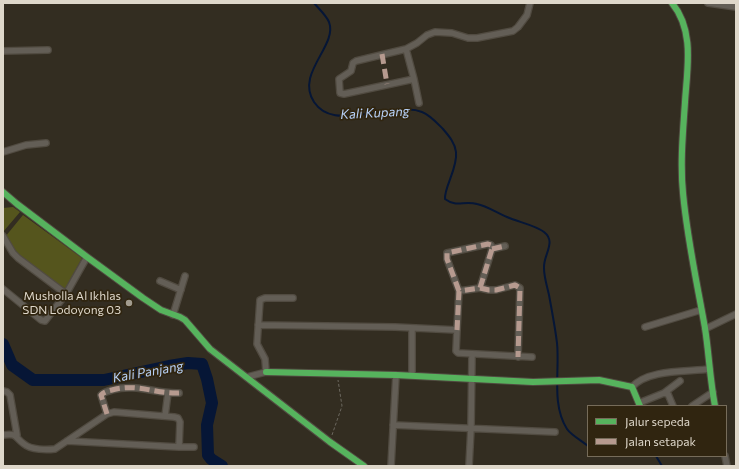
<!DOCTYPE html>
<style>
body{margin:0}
#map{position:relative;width:739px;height:469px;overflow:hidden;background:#332d21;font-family:Commissioner,sans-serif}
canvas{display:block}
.frame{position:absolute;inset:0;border:4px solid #ded7ca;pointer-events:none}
.legend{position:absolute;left:587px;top:405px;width:140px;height:52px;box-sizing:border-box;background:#302510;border:1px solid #766c5a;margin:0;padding:5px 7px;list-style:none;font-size:12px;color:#ded7ca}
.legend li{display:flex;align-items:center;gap:8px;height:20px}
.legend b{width:20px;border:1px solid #766c5a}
</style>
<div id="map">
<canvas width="739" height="469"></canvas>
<div class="frame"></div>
<ul class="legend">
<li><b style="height:5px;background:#56b35d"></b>Jalur sepeda</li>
<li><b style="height:5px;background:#b69a8f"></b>Jalan setapak</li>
</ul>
</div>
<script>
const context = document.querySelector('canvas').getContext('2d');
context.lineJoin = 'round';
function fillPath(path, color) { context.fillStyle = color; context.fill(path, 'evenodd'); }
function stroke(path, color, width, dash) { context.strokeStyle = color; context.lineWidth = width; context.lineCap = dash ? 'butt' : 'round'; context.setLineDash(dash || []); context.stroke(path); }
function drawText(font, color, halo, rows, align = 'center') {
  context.font = font + ' Commissioner,sans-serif'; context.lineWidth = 3.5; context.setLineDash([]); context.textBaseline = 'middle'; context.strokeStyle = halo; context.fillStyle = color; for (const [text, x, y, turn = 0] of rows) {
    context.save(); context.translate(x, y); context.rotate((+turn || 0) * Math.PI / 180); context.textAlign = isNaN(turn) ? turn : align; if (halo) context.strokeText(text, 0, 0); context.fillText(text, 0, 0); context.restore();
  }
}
fillPath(new Path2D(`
 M13 207 20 212 3 232V208Z
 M23 215 82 258 64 291 15 252 5 237Z`), '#55551d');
stroke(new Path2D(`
 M314 3C319 9 326 15 329 22 338 46 295 73 314 102 326 120 347 116 365 114 372 113 379 113 386 112 397 111 410 107 422 112 430 115 437 123 443 129 449 136 455 143 456 152 458 168 444 187 445 199 457 208 464 200 477 204 487 206 497 213 507 217 518 222 535 225 544 232 557 242 543 255 544 268 544 277 547 286 549 295 552 311 555 327 557 343 560 370 551 404 567 429 571 435 582 441 588 446
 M656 456 662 466`), '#061636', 2);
stroke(new Path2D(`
 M3 344 12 365 33 380H104L169 366 188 363 202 364 207 379 212 403 207 425 208 455 211 459 222 466`), '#061636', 12);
const minor = new Path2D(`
 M672 3C695 31 687 69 685 102 683 132 680 163 683 193 687 238 697 283 705 328 709 354 710 380 715 406
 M708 3 736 7
 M406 49 414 79 344 94 340 93 339 79 351 71 353 63 356 61 406 49 417 43 427 35 435 32 452 33 468 38H477L513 31 518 27 527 15 530 3
 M3 51 48 50
 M414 79 419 103
 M3 152 26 145 46 143
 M3 192 17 204 87 257 143 298 161 310 180 317 185 320 210 349 330 442 364 466
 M3 236 13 253 18 258 66 294
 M492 249 505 246
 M160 281 181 290
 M3 289 41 320 45 321 66 294 87 257
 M459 291 447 259V253L488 244 491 245 492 249 480 288
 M173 315 185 276
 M258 325 395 327 457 330 456 351 458 353 532 357
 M645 327 701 310
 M705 329 736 314
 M457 330 459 291 480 288 489 290H496L515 285 520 288 518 357
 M266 372 396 375 533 382 599 380 632 387 640 406
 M412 375V328
 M247 377 266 372 265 359 257 344 260 300 265 298H293
 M632 387C648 369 686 372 710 369
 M3 391 7 392 10 395 17 435
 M664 393 680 381
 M639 403 664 393 668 394 673 406
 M692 406 713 392
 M107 414 101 395C104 392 108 391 112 390 137 383 155 394 179 393
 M165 416 168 393
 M393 425 555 432
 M3 435C18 433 14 437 24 444 31 450 47 450 55 449L107 414 114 412 174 417 178 418 180 422 179 447 67 441
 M179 447H194
 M725 456 727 466
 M391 466 396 375
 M469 466 471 428 472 355`);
stroke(minor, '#514b41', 8);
stroke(new Path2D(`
 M332 435 342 406 338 380`), '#6c685f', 1, [3, 2]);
stroke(minor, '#635e56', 5.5);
stroke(new Path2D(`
 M382 54 387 84
 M492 249 505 246
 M459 291 447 259V253L488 244 491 245 492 249 480 288
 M457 330 459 291 480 288 489 290H496L515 285 520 288 518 357
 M107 414 101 395C104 392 108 391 112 390 137 383 155 394 179 393`), '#b69a8f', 5, [10, 5]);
stroke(new Path2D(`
 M672 3C695 31 687 69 685 102 683 132 680 163 683 193 687 238 697 283 705 328 709 354 710 380 715 406
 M3 192 17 204 87 257 143 298 161 310 180 317 185 320 210 349 330 442 364 466
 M266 372 396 375 533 382 599 380 632 387 640 406`), '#56b35d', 6);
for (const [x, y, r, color] of [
 [129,303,4,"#a29c8f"]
]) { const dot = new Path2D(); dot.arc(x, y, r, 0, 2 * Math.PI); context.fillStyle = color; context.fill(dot); stroke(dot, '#302510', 1.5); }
drawText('12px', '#ded7ca', '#302510', [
 ["Musholla Al Ikhlas",121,296],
 ["SDN Lodoyong 03",121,310]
], 'right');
drawText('italic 13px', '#b9d3fa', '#302510', [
 ["Kali Kupang",375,113,-3],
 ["Kali Panjang",148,372,-10]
]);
</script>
